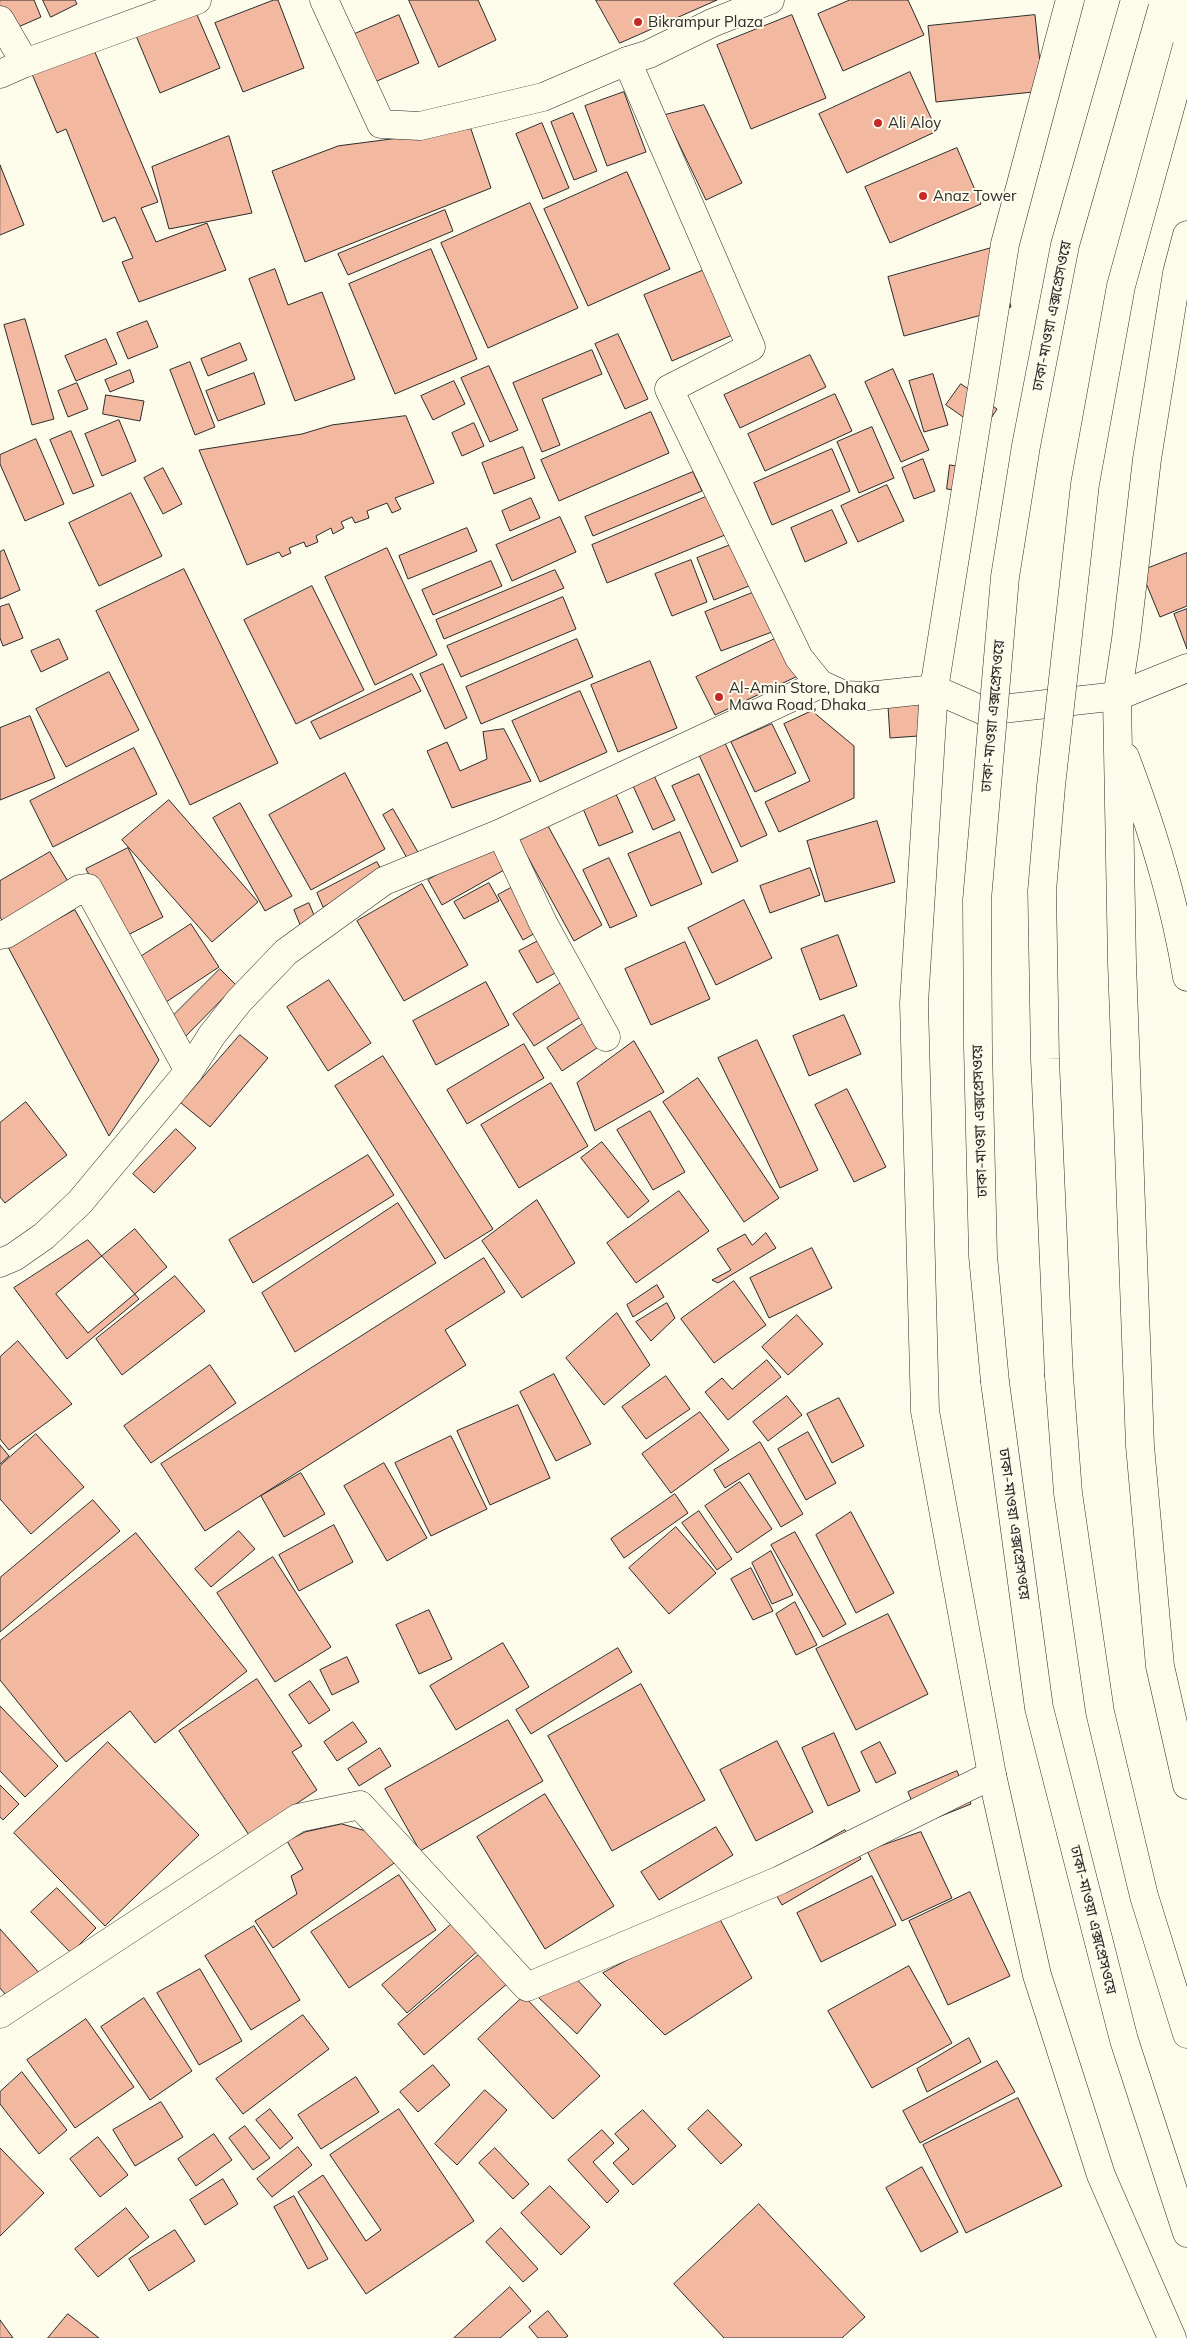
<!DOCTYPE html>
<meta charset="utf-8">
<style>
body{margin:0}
canvas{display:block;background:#fdfbea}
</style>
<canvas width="1187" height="2338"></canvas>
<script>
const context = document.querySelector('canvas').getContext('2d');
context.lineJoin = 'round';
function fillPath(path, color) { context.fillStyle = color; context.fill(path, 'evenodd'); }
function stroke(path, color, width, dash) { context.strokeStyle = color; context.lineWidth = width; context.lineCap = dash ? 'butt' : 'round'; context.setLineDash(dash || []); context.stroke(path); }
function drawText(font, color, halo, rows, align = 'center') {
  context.font = font + ' Mulish,"Noto Sans Bengali",sans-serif'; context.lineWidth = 4; context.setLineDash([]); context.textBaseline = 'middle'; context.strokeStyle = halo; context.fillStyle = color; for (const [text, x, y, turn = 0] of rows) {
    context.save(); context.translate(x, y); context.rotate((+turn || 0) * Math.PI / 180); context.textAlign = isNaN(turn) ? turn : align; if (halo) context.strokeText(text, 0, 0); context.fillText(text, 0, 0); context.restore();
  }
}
const building = new Path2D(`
 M0 0H34L41 17 0 35Z
 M43 0H75L77 4 51 17Z
 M274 0H278L304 68 243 92 215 23Z
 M409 0H478L496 40 439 67Z
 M596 0H717L620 43Z
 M850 0H908L924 35 843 71 818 14Z
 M191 1 220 68 160 93 132 26Z
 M399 15 419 63 370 84 350 36Z
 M792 15 826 98 751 129 717 45Z
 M1035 15 1043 91 936 102 928 26Z
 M94 50 158 202 141 208 156 242 207 223 226 270 139 302 122 262 133 258 115 217 103 222 66 129 57 133 32 74Z
 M910 72 937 131 847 173 819 114Z
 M624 92 646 152 607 166 585 106Z
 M704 105 742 183 706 200 665 115Z
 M573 113 597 171 574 180 551 122Z
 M542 123 569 188 543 199 516 134Z
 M471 129 491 188 305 262 272 171 338 146Z
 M229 136 252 213 169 229 152 167Z
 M957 148 981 204 890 243 865 187Z
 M0 165 24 225 0 235Z
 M627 172 670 269 588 306 544 209Z
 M530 203 578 308 488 348 441 243Z
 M445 210 453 231 348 275 338 254Z
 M995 247 1011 307 904 336 888 277Z
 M431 249 477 359 395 394 349 284Z
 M709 268 737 333 672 361 644 295Z
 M275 269 288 305 322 292 355 379 295 401 249 279Z
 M25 319 54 419 32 425 4 325Z
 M147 321 158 347 128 359 117 333Z
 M618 334 648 399 625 409 595 344Z
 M106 339 117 364 76 381 65 356Z
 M240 343 247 360 208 376 201 359Z
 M592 350 602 374 542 399 560 445 542 452 513 383Z
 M810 355 826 387 740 428 724 395Z
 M190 362 215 427 195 435 170 370Z
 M489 366 518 430 490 442 461 378Z
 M893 369 929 450 901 462 865 382Z
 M130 370 134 382 110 392 105 380Z
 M254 373 265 404 218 421 206 391Z
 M933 374 948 425 924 432 909 381Z
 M454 381 465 404 433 420 421 396Z
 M77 383 88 409 68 417 58 391Z
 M961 384 997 409 983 431 946 405Z
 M835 394 852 431 765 471 748 434Z
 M106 395 144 401 140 421 103 414Z
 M651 412 669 453 559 501 541 460Z
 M406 416 434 483 395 498 401 509 392 513 387 503 367 511 369 518 355 523 352 517 341 522 344 528 333 534 331 528 316 536 318 542 306 547 304 542 289 548 291 553 282 557 279 552 247 565 199 450 302 434 332 425Z
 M119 420 136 461 102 476 85 434Z
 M474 423 484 446 462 456 452 433Z
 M872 427 894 478 859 493 837 442Z
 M71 431 94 486 73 494 50 440Z
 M36 439 64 504 25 521 0 464V455Z
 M523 447 535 478 494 494 482 463Z
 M832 449 850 491 772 525 754 483Z
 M923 459 935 491 914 499 902 468Z
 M950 465 983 470 979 494 947 489Z
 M163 468 182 504 163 514 144 478Z
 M693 472 702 491 593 536 585 517Z
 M887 485 904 521 858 542 841 506Z
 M131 493 162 556 99 586 69 523Z
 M708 496 725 535 607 583 592 545Z
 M531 498 540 518 510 531 502 511Z
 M832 510 847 543 805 562 791 528Z
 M560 517 576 552 512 581 496 545Z
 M467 528 477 551 408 579 399 556Z
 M733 544 749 586 714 600 697 558Z
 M387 548 437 655 375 685 325 577Z
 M4 550 20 590 0 599V552Z
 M1187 553V606L1160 617 1141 571Z
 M691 560 707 602 672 616 655 574Z
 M491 561 502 586 433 615 422 590Z
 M184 569 278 763 190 805 96 611Z
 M555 570 564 588 444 639 436 620Z
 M312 586 364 690 296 724 244 620Z
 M757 591 772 632 721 651 705 612Z
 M563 597 576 629 461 677 447 646Z
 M9 604 23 638 3 646 0 638V607Z
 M1187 609V649L1174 614Z
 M781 636 800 675 715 715 696 677Z
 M59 639 68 659 41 672 31 651Z
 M577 639 593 677 481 724 466 687Z
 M650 661 677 728 618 752 591 685Z
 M443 664 467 718 445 729 420 674Z
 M109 672 139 730 66 767 36 709Z
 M412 674 421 691 320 739 311 722Z
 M580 691 607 752 540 782 512 721Z
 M930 704 932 735 890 738 888 706Z
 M812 711 854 746V798L779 832 765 802 810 781 784 724Z
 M30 716 55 778 0 800V728Z
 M772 724 796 773 755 792 731 742Z
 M504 729 531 781 452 808 427 751 447 742 460 771 487 759 483 732Z
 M725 743 767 835 741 847 699 755Z
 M134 748 157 794 53 847 30 801Z
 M649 765 675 820 653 830 628 775Z
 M345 773 385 849 311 890 269 815Z
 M699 774 738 861 712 873 672 786Z
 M611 783 633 832 599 846 578 797Z
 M169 800 258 902 212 942 122 840Z
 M240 803 292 896 265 911 213 818Z
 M393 809 419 854 408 860 383 815Z
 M877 821 895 882 825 902 807 841Z
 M548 826 602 925 574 941 519 841Z
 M680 832 702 884 651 906 628 854Z
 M499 840 513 865 442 905 428 880Z
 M128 848 163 917 122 938 86 869Z
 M50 852 69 883 3 922 0 917V881Z
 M609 858 637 916 610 928 583 870Z
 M377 862 384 875 323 907 317 893Z
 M810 868 820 895 770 913 760 886Z
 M489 883 499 901 464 919 454 902Z
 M422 884 468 965 404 1001 357 921Z
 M518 884 544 928 523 940 498 895Z
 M744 900 772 958 716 985 688 928Z
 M309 903 316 920 301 927 294 910Z
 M75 910 159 1060 109 1136 8 947Z
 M191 924 219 967 160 1006 131 963Z
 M838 935 857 986 820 1000 801 949Z
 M540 940 557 972 537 983 519 951Z
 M685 942 710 999 651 1025 625 969Z
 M220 969 236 985 182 1040 165 1024Z
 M329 980 371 1043 328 1071 287 1007Z
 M486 982 509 1025 436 1065 413 1021Z
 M561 983 582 1016 534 1046 513 1014Z
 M844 1015 861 1054 809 1076 793 1036Z
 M587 1021 603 1044 562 1071 547 1048Z
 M240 1035 268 1058 210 1127 181 1103Z
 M757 1040 818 1170 780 1188 718 1058Z
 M634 1041 664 1092 595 1131 577 1083Z
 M524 1044 544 1078 467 1124 447 1090Z
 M383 1056 493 1229 445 1259 335 1086Z
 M698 1078 779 1198 744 1222 663 1102Z
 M551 1083 588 1146 519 1188 481 1125Z
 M847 1089 886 1167 854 1182 815 1105Z
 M26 1102 67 1155 5 1203 0 1197V1123Z
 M650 1111 685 1172 653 1190 617 1130Z
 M176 1129 196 1148 154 1193 133 1174Z
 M602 1142 649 1201 628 1218 581 1158Z
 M368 1155 394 1195 253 1283 229 1240Z
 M679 1191 709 1231 636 1283 607 1243Z
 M537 1200 575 1263 522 1298 482 1241Z
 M398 1203 436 1263 295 1352 262 1293Z
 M135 1229 167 1267 88 1333 56 1294Z
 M766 1233 776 1248 718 1283 712 1280 731 1270 717 1249 745 1234 752 1245Z
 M88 1240 139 1299 67 1359 14 1288Z
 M812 1248 832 1288 769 1318 750 1278Z
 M484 1258 505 1292 445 1330 466 1365 205 1531 161 1464Z
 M175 1276 205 1311 122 1375 96 1339Z
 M734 1281 766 1325 714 1363 681 1319Z
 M657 1285 664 1297 633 1317 627 1305Z
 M667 1303 675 1318 651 1341 636 1322Z
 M617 1313 650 1365 604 1405 566 1358Z
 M797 1315 823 1344 788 1375 762 1347Z
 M18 1341 72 1404 9 1450 0 1439V1357Z
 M767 1360 781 1377 728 1420 705 1392 722 1378 732 1389Z
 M210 1365 236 1403 151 1463 124 1426Z
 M554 1374 591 1444 556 1461 520 1392Z
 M666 1376 690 1409 646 1439 622 1407Z
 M787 1396 802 1415 768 1441 753 1422Z
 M839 1398 864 1446 832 1463 807 1414Z
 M518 1405 550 1478 490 1505 457 1431Z
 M700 1412 729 1450 671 1493 642 1454Z
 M808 1432 836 1483 806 1500 778 1449Z
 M36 1434 84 1487 31 1534 0 1499V1466Z
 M451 1436 487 1509 431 1536 395 1463Z
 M760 1442 803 1514 781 1527 749 1473 725 1488 714 1470Z
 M0 1445 9 1456 0 1464Z
 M384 1463 427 1538 387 1561 344 1486Z
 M301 1473 325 1514 284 1537 261 1496Z
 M740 1482 772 1529 737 1553 705 1506Z
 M675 1494 688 1513 624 1558 611 1539Z
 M93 1500 120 1531 0 1632V1578Z
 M699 1511 732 1559 717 1570 682 1523Z
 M851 1512 894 1593 856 1613 816 1535Z
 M334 1525 353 1562 299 1591 279 1555Z
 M676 1527 716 1573 669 1614 629 1568Z
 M239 1531 255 1549 211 1587 195 1569Z
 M795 1532 846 1624 823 1637 771 1545Z
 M136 1533 247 1671 155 1743 130 1711 66 1762 0 1680V1641Z
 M771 1551 793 1595 772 1604 752 1563Z
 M273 1557 331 1647 275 1682 217 1593Z
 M751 1568 773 1611 753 1620 731 1579Z
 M795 1602 817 1645 796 1655 776 1614Z
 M429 1610 452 1659 419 1674 396 1625Z
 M888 1614 928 1694 856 1730 816 1649Z
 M503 1643 529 1687 456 1730 430 1686Z
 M618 1648 632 1672 531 1734 516 1710Z
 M347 1657 359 1682 332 1695 320 1670Z
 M257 1679 302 1746 292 1752 317 1790 249 1835 179 1731Z
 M310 1681 330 1710 309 1724 289 1695Z
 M641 1684 705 1800 612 1851 548 1736Z
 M0 1706 58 1766 25 1797 0 1771Z
 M508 1720 543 1781 420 1851 385 1789Z
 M353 1722 367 1742 337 1761 324 1742Z
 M834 1733 860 1791 828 1806 802 1748Z
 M777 1741 813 1812 756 1841 720 1770Z
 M108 1742 199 1835 105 1926 14 1833Z
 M880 1742 896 1773 876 1783 861 1752Z
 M380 1748 391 1766 359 1786 348 1769Z
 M957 1771 971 1804 921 1824 908 1792Z
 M0 1785 19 1804 3 1820 0 1817Z
 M545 1794 614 1906 545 1949 477 1837Z
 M342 1824 383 1836 400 1859 273 1948 255 1921 297 1894 291 1876 303 1869 287 1841 305 1832Z
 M716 1827 733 1855 659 1900 641 1872Z
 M845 1830 861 1859 782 1905 765 1876Z
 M921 1832 952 1898 902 1921 867 1851Z
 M399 1875 436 1930 349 1988 311 1932Z
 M872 1876 896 1925 821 1962 797 1913Z
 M57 1888 96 1928 71 1953 31 1912Z
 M970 1892 1010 1976 948 2005 909 1921Z
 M717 1914 752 1978 665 2035 603 1973Z
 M455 1921 479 1950 407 2013 382 1985Z
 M254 1926 300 2000 251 2030 205 1956Z
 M0 1929 41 1975 11 2001 0 1988Z
 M482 1952 508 1983 424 2055 398 2024Z
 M909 1966 952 2043 872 2088 828 2011Z
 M200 1969 242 2041 199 2065 157 1993Z
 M569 1971 601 2005 577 2034 538 1997Z
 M524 1996 600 2076 553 2119 478 2039Z
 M144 1998 192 2071 150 2100 101 2027Z
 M303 2015 329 2049 243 2114 216 2079Z
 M86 2019 134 2087 75 2128 27 2060Z
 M969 2038 981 2062 927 2092 917 2069Z
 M997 2061 1015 2092 920 2143 903 2111Z
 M433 2065 450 2085 418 2112 400 2092Z
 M22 2072 67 2130 39 2154 0 2104V2092Z
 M356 2077 379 2112 321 2149 298 2115Z
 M485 2090 507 2110 457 2165 435 2144Z
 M1018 2098 1062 2186 966 2233 923 2145Z
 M161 2102 183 2137 135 2166 113 2130Z
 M270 2109 293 2138 280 2149 256 2120Z
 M399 2109 474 2221 366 2294 298 2192 323 2175 366 2241 381 2230 330 2155Z
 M643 2110 676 2146 633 2185 613 2163 629 2149 615 2134Z
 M708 2110 742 2145 721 2164 688 2129Z
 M245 2126 270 2158 253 2170 229 2138Z
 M602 2130 614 2143 593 2162 619 2191 607 2203 568 2160Z
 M214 2134 232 2160 196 2186 178 2159Z
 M98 2137 128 2175 100 2197 70 2159Z
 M298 2147 312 2165 272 2197 257 2179Z
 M0 2148 44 2193 0 2236Z
 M495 2148 529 2184 513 2199 479 2163Z
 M922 2167 958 2232 921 2252 886 2188Z
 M223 2179 238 2204 205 2225 190 2200Z
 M550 2186 590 2227 561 2255 521 2213Z
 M294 2196 328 2259 308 2269 274 2207Z
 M759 2204 865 2317 842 2338H724L674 2284Z
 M126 2208 149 2237 98 2277 75 2249Z
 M501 2228 538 2269 523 2282 486 2242Z
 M175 2230 195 2261 149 2291 129 2259Z
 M510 2287 531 2311 500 2338H454Z
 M548 2311 568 2336 565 2338H538L529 2327Z
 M68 2314 99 2338H48Z
 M0 2320 13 2338H0Z`);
fillPath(building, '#f2b8a0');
stroke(building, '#2b2b2b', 1);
const minor = new Path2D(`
 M627 61 751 347 669 389 799 658 820 684 844 695 868 696 934 689 984 711 1118 696 1187 668
 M0 74 25 63
 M501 833 820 684
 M0 935 6 934 80 889 88 888 189 1071
 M0 1263 14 1257 44 1236 80 1202 189 1071 212 1035 239 1001 286 952 384 881 501 833 543 923 606 1037
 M0 2014 298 1818 360 1805 527 1987 780 1880 992 1775`);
const tertiary = new Path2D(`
 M324 0 381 124 420 126 543 97 627 61 649 54 712 23 770 0
 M0 20 25 63 197 0`);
const trunk = new Path2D(`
 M1070 0 1005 244 934 689 914 1003 925 1411 992 1775 1037 1975 1101 2175 1172 2338
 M1187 235 1177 273 1147 459 1126 639 1117 698 1122 963 1140 1446 1160 1666 1187 1785
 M1125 757C1152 828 1175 902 1187 977`);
const motorway = new Path2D(`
 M1059 1376 1068 1493 1100 1712 1144 1896 1187 2034
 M995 1382 1039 1708 1124 2040 1187 2233`);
stroke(minor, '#2b2b2b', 29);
stroke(tertiary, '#2b2b2b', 29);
stroke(trunk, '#2b2b2b', 29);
stroke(motorway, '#2b2b2b', 29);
stroke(minor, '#fdfbea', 28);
stroke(tertiary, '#fdfbea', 28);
stroke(trunk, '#fdfbea', 28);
stroke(motorway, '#fdfbea', 28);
const motorwayBridge = new Path2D(`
 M1059 1376 1045 1059 1042 891 1051 786 1085 484 1121 286 1187 46
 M995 1382 983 1256 978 1047 977 900 1005 577 1026 446 1065 245 1135 0`);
stroke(motorwayBridge, '#2b2b2b', 29, []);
stroke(motorwayBridge, '#fdfbea', 28);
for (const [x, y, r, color] of [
 [638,22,5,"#c62828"],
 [878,123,5,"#c62828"],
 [923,196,5,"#c62828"],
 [719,697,5,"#c62828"]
]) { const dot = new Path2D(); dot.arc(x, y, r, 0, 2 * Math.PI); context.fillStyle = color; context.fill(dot); stroke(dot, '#fdfbea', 2); }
drawText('15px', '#2b2b2b', '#fdfbea', [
 ["Bikrampur Plaza",648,22],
 ["Ali Aloy",888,123],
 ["Anaz Tower",933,196],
 ["Al-Amin Store, Dhaka",729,688],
 ["Mawa Road, Dhaka",729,705]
], 'left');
drawText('15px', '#2b2b2b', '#fdfbea', [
 ["ঢাকা-মাওয়া এক্সপ্রেসওয়ে",1052,316,-79],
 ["ঢাকা-মাওয়া এক্সপ্রেসওয়ে",993,716,-85],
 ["ঢাকা-মাওয়া এক্সপ্রেসওয়ে",980,1121,-92],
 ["ঢাকা-মাওয়া এক্সপ্রেসওয়ে",1014,1524,82],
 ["ঢাকা-মাওয়া এক্সপ্রেসওয়ে",1093,1920,76]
]);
</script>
